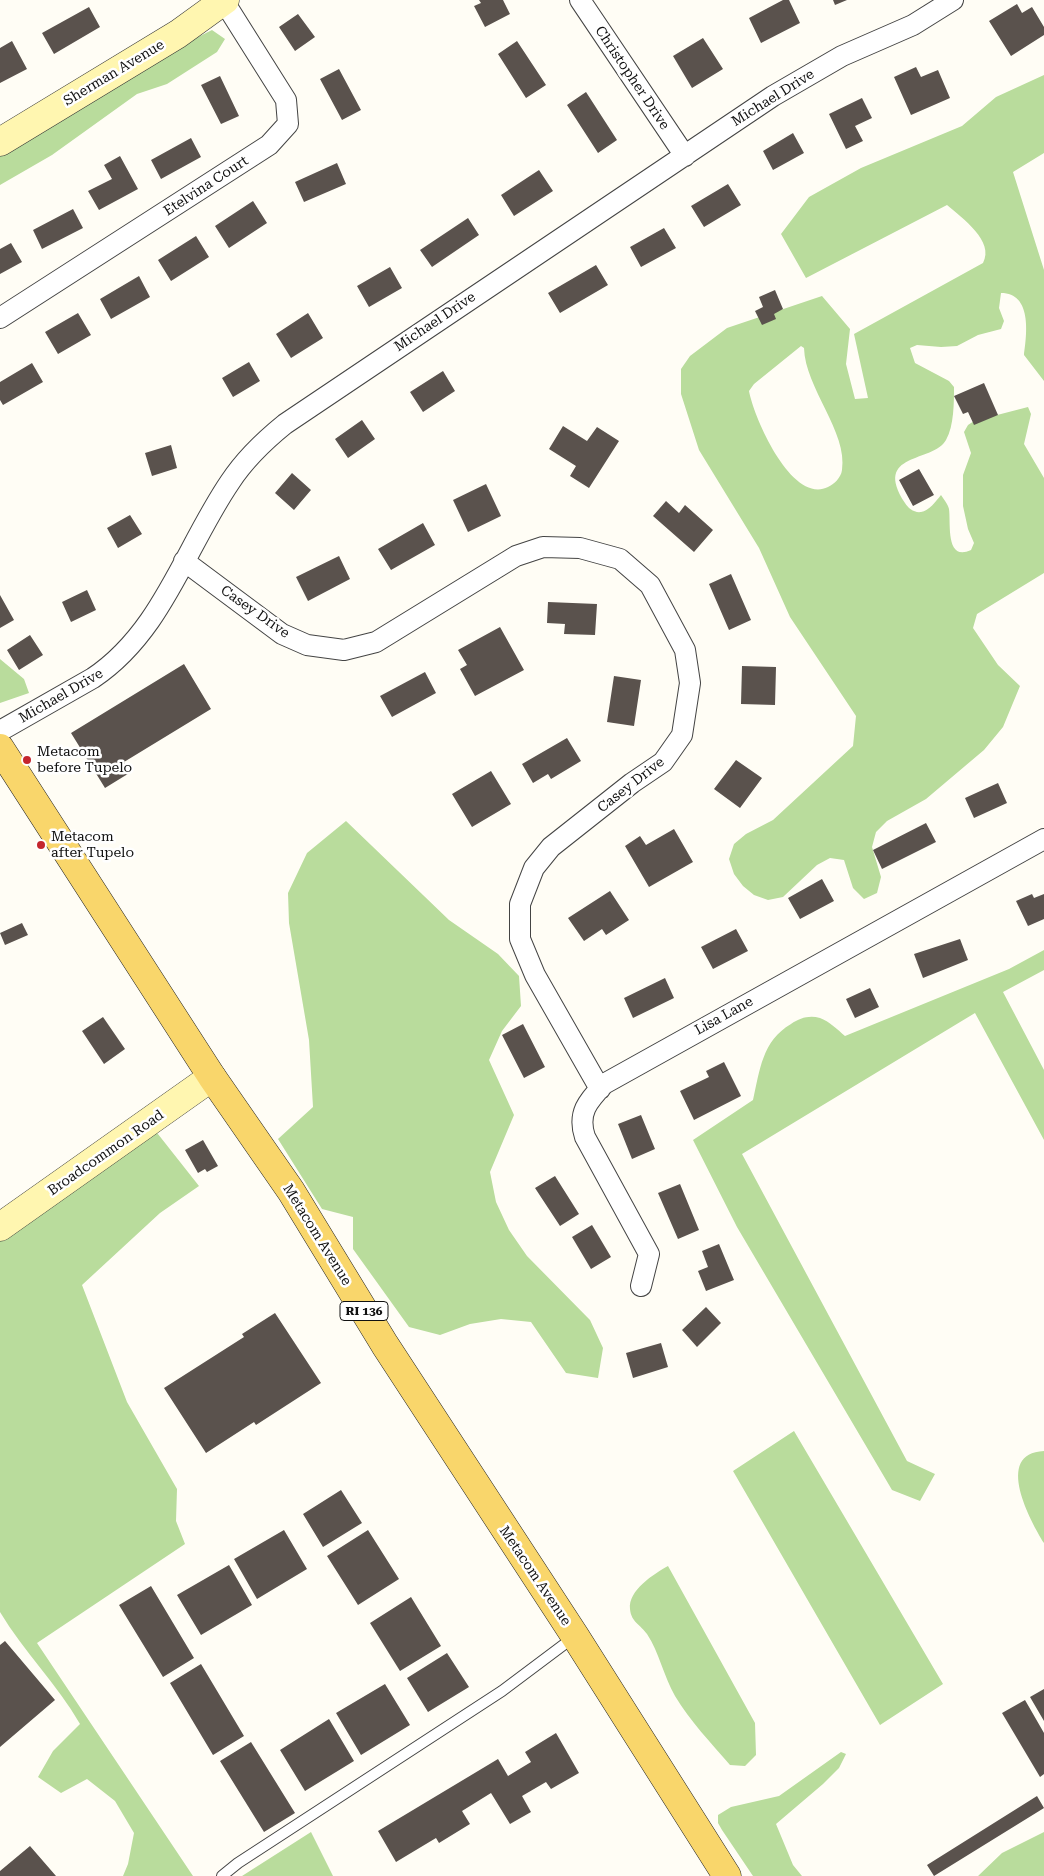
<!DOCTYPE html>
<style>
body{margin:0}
canvas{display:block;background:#fffdf5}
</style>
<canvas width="1044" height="1876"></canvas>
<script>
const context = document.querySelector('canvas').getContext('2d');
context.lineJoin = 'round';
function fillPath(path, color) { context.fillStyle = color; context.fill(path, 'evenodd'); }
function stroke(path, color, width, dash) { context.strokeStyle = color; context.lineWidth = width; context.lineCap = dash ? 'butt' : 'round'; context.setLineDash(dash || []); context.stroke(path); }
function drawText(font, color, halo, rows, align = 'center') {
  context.font = font + ' "Roboto Serif",serif'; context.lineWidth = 5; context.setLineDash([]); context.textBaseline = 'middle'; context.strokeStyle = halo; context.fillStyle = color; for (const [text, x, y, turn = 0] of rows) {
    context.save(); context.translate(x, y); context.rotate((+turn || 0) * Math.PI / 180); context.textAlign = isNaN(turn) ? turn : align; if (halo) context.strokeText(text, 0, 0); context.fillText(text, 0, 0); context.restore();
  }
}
fillPath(new Path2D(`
 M212 30 225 39 217 52 167 84 137 94 52 155 0 185V151L140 66Z
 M1044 75V153L1013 172 1044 270V381L1024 355C1027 334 1032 293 1001 293L999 308 1004 321 1001 329 978 335 957 346 941 347 917 345 910 348 915 363 949 381 954 387C954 402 954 426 946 440 933 463 872 452 905 503 908 508 914 513 921 512 929 511 936 501 941 495 944 500 948 504 949 509 951 523 945 562 971 550L974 543 968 529 963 506V475L971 453 964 432 968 425 974 421 1028 407 1031 414 1024 444 1044 478V573L977 614 973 628 998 665 1020 686 1003 727 984 750 926 799 887 821 876 832 872 847 881 877 877 893 864 899 853 888 844 860 830 858 817 865 783 897 768 900 754 895 743 886 734 874 729 859 734 844 746 834 773 820 853 746 856 716 790 617 759 548 699 450 681 394V369L690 356 727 328 822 296 850 329 846 364 855 399 868 398 854 334 983 263C995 241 962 218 947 205L806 278 781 234 809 197 861 168 962 126 996 97ZM801 346 804 348C805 388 848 432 842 470 841 478 834 484 828 487 792 505 754 418 749 391L754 384Z
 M0 659 24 679 29 693 0 703Z
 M346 821 449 920 498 954 519 976 521 1006 502 1031 489 1060 514 1115 490 1172 496 1202 509 1230 527 1256 590 1320 603 1348 598 1378 566 1373 531 1322 501 1319 470 1324 440 1335 409 1327 353 1249V1217L322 1209 278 1139 313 1107 309 1040 289 923 288 893 307 853Z
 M1044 950V970L1003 992 1044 1070V1140L975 1013 742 1154 907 1461 935 1474 920 1501 892 1490 737 1227 693 1140 753 1100C760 1070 762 1041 791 1024 800 1018 809 1015 820 1018 829 1021 838 1030 845 1036L1009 969Z
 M154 1129 199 1186 160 1213 82 1285 127 1402 177 1489 176 1521 185 1544 37 1643 193 1876H123L128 1864 134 1833 115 1801 87 1779 61 1793 38 1777 53 1751 80 1724C57 1684 24 1652 0 1612V1236Z
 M794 1431 943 1684 880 1725 733 1471Z
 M1044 1451V1543C1031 1522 993 1453 1044 1451Z
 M668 1566 755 1723 756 1755 745 1766 730 1765C711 1743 690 1721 675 1696 664 1677 659 1652 647 1634 641 1625 631 1622 630 1609 628 1590 654 1574 668 1566Z
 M841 1752 846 1754 839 1768 823 1784 776 1824 793 1865 802 1876H753L722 1830 718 1823V1815L731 1807 779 1796Z
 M311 1832 333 1876H242Z
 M1044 1832V1876H978L1002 1853Z`), '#b9dc9c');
fillPath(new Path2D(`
 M479 0H503L510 14 485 27 474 6 481 3Z
 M783 0H789L800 23 761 43 749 18Z
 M833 0H847L835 5Z
 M1017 4 1022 13 1032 7 1044 27V35L1011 56 989 21Z
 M89 7 100 27 54 54 42 33Z
 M298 14 315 37 295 51 279 27Z
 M703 38 723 69 692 88 673 56Z
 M12 41 27 69 0 83V48Z
 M517 41 546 85 526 98 498 54Z
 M916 67 921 77 938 70 950 98 911 115 894 77Z
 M339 69 361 110 342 120 320 79Z
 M220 76 239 116 221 124 201 85Z
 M586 92 617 140 598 153 567 105Z
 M862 98 872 118 855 126 863 141 846 149 829 114Z
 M793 133 804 153 773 170 763 151Z
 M191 138 201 157 161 179 151 160Z
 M120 156 138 189 99 210 88 191 112 179 104 165Z
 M337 163 346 184 304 202 295 182Z
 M539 170 553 191 514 216 501 195Z
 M728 184 741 205 704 227 691 206Z
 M253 201 267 223 229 248 215 226Z
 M73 209 83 228 42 249 33 230Z
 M468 218 479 235 432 267 420 250Z
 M664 228 676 248 641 267 630 247Z
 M196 236 209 257 171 281 158 260Z
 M11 243 22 262 0 274V249Z
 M596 265 608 285 560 313 548 293Z
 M390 267 402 288 369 307 357 286Z
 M139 276 150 297 111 319 100 299Z
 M775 290 783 309 774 314 776 319 762 325 755 311 763 307 759 297Z
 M78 313 91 335 58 354 45 332Z
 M308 313 323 338 291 358 276 334Z
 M249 362 260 381 233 397 222 378Z
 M32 363 43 382 3 405 0 400V382Z
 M443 371 455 391 423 412 410 392Z
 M984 383 998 415 974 425 968 412 963 414 954 396Z
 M362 420 375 439 348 458 335 439Z
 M563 426 587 441 597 427 619 441 589 488 570 476 576 466 549 449Z
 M171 445 177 468 152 476 145 453Z
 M919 469 934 495 913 506 899 480Z
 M292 473 311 490 294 510 275 493Z
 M486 484 501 516 468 532 453 500Z
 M666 501 679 513 685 505 713 530 694 552 653 516Z
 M130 515 142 534 118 548 107 528Z
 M423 523 435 545 391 570 378 549Z
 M339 556 350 579 308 601 296 577Z
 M731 574 751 620 729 630 709 584Z
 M87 590 96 610 71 622 62 602Z
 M0 595 14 620 0 628Z
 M548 602 597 604 595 635 564 634 565 624 547 623Z
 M500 627 524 670 475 696 460 669 467 665 458 650Z
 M30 635 43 655 19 670 7 650Z
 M184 664 211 709 124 762 131 772 105 788 71 733Z
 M742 666 776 667 775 705 741 704Z
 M425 672 436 693 392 717 380 696Z
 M614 676 641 680 634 726 607 722Z
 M567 738 581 761 551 779 548 774 533 783 522 764Z
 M736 760 762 778 740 808 714 789Z
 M491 771 511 804 472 827 452 794Z
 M998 783 1007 803 974 818 965 798Z
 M926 823 936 842 882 869 873 850Z
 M674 829 693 862 649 887 625 846 640 836 646 845Z
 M822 879 834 901 800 919 788 898Z
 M610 891 629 920 606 935 602 929 584 941 568 918Z
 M1032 894 1034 898 1044 894V919L1028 926 1016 901Z
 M22 923 28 935 5 945 0 933Z
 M736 929 748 951 713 969 701 947Z
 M960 939 968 960 923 978 914 954Z
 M665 978 674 998 633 1018 624 998Z
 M870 988 879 1007 855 1018 846 999Z
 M103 1017 125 1049 104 1064 82 1031Z
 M523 1024 545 1067 524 1078 502 1035Z
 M724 1062 741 1096 694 1120 680 1091 709 1077 706 1071Z
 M641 1115 655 1149 632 1159 618 1124Z
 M203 1140 218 1166 207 1172 205 1169 198 1173 185 1150Z
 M555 1176 579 1214 560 1226 535 1188Z
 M680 1184 699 1230 678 1239 658 1193Z
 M592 1225 611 1257 591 1269 572 1237Z
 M719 1244 734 1280 706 1291 698 1271 708 1267 702 1251Z
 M706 1307 721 1323 697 1347 682 1330Z
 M275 1313 321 1383 256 1425 254 1422 206 1453 164 1388 244 1337 242 1334Z
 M661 1343 668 1367 633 1378 626 1353Z
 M341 1490 362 1523 323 1547 303 1514Z
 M284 1530 307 1569 257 1599 234 1559Z
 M368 1530 399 1579 358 1605 327 1556Z
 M229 1565 252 1605 201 1635 177 1595Z
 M151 1586 194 1658 163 1677 119 1605Z
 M411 1597 441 1646 400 1671 370 1623Z
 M5 1641 55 1700 0 1747V1645Z
 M447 1653 469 1687 428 1712 407 1678Z
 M201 1664 244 1736 213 1755 170 1683Z
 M385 1684 410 1725 361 1755 336 1713Z
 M1044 1689V1721L1030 1697Z
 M1025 1700 1044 1733V1774L1040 1777 1002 1713Z
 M329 1719 354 1761 305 1791 280 1750Z
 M556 1733 579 1773 551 1789 546 1782 522 1796 531 1812 510 1824 491 1793 462 1811 470 1824 439 1843 436 1838 396 1862 378 1831 498 1759 508 1776 531 1762 525 1752Z
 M251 1742 295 1813 264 1832 220 1761Z
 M1037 1796 1044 1808 934 1876 927 1865Z
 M30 1846 56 1876H0V1871Z`), '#5a524d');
const lane = new Path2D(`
 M222 1876 238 1863 502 1691 574 1637`);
const street = new Path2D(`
 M580 0 685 156
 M0 318 269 145 288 124 286 100 223 0
 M184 561 282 634 307 645 344 650 376 642 516 556 543 547 580 548 620 559 650 585 685 650 690 683 682 735 663 762 632 783 551 847 534 868 520 904V939L535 975 600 1089
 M0 731 93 678C162 632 185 548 230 482 245 459 264 441 285 424L773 96 842 56 913 25 953 0
 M641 1286 649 1254 585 1137C577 1113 588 1101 604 1084L1044 839`);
const secondary = new Path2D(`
 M0 142 178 34 225 0
 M0 1227 212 1077`);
const primary = new Path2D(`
 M0 748 212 1077 291 1191 385 1345 575 1636 727 1876`);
stroke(lane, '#444', 12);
stroke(street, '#444', 22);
stroke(secondary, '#333', 29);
stroke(primary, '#222', 29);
stroke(lane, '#fff', 10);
stroke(street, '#fff', 20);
stroke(secondary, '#fff6b0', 28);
stroke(primary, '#f9d66b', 28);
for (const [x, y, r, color] of [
 [27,760,5,"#c4262e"],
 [41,845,5,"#c4262e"]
]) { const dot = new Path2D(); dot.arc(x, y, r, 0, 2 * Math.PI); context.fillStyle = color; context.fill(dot); stroke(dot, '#fff', 2); }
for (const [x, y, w] of [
 [364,1311,48]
]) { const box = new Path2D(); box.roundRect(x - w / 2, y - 9.5, w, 19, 4); context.fillStyle = '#fff'; context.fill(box); stroke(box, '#111', 1); }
drawText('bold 12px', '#111', null, [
 ["RI 136",364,1311]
]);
drawText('14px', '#111', '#fff', [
 ["Sherman Avenue",114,73,-31],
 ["Christopher Drive",632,78,56],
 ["Michael Drive",773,98,-32],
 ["Etelvina Court",206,186,-33],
 ["Michael Drive",435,322,-34],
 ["Casey Drive",255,612,35],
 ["Michael Drive",61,696,-30],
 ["Casey Drive",631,785,-38],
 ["Lisa Lane",724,1016,-29],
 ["Broadcommon Road",106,1153,-35],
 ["Metacom Avenue",317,1235,58],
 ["Metacom Avenue",535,1576,56]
]);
drawText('14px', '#111', '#fff', [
 ["Metacom",37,752],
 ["before Tupelo",37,768],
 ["Metacom",51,837],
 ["after Tupelo",51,853]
], 'left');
</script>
